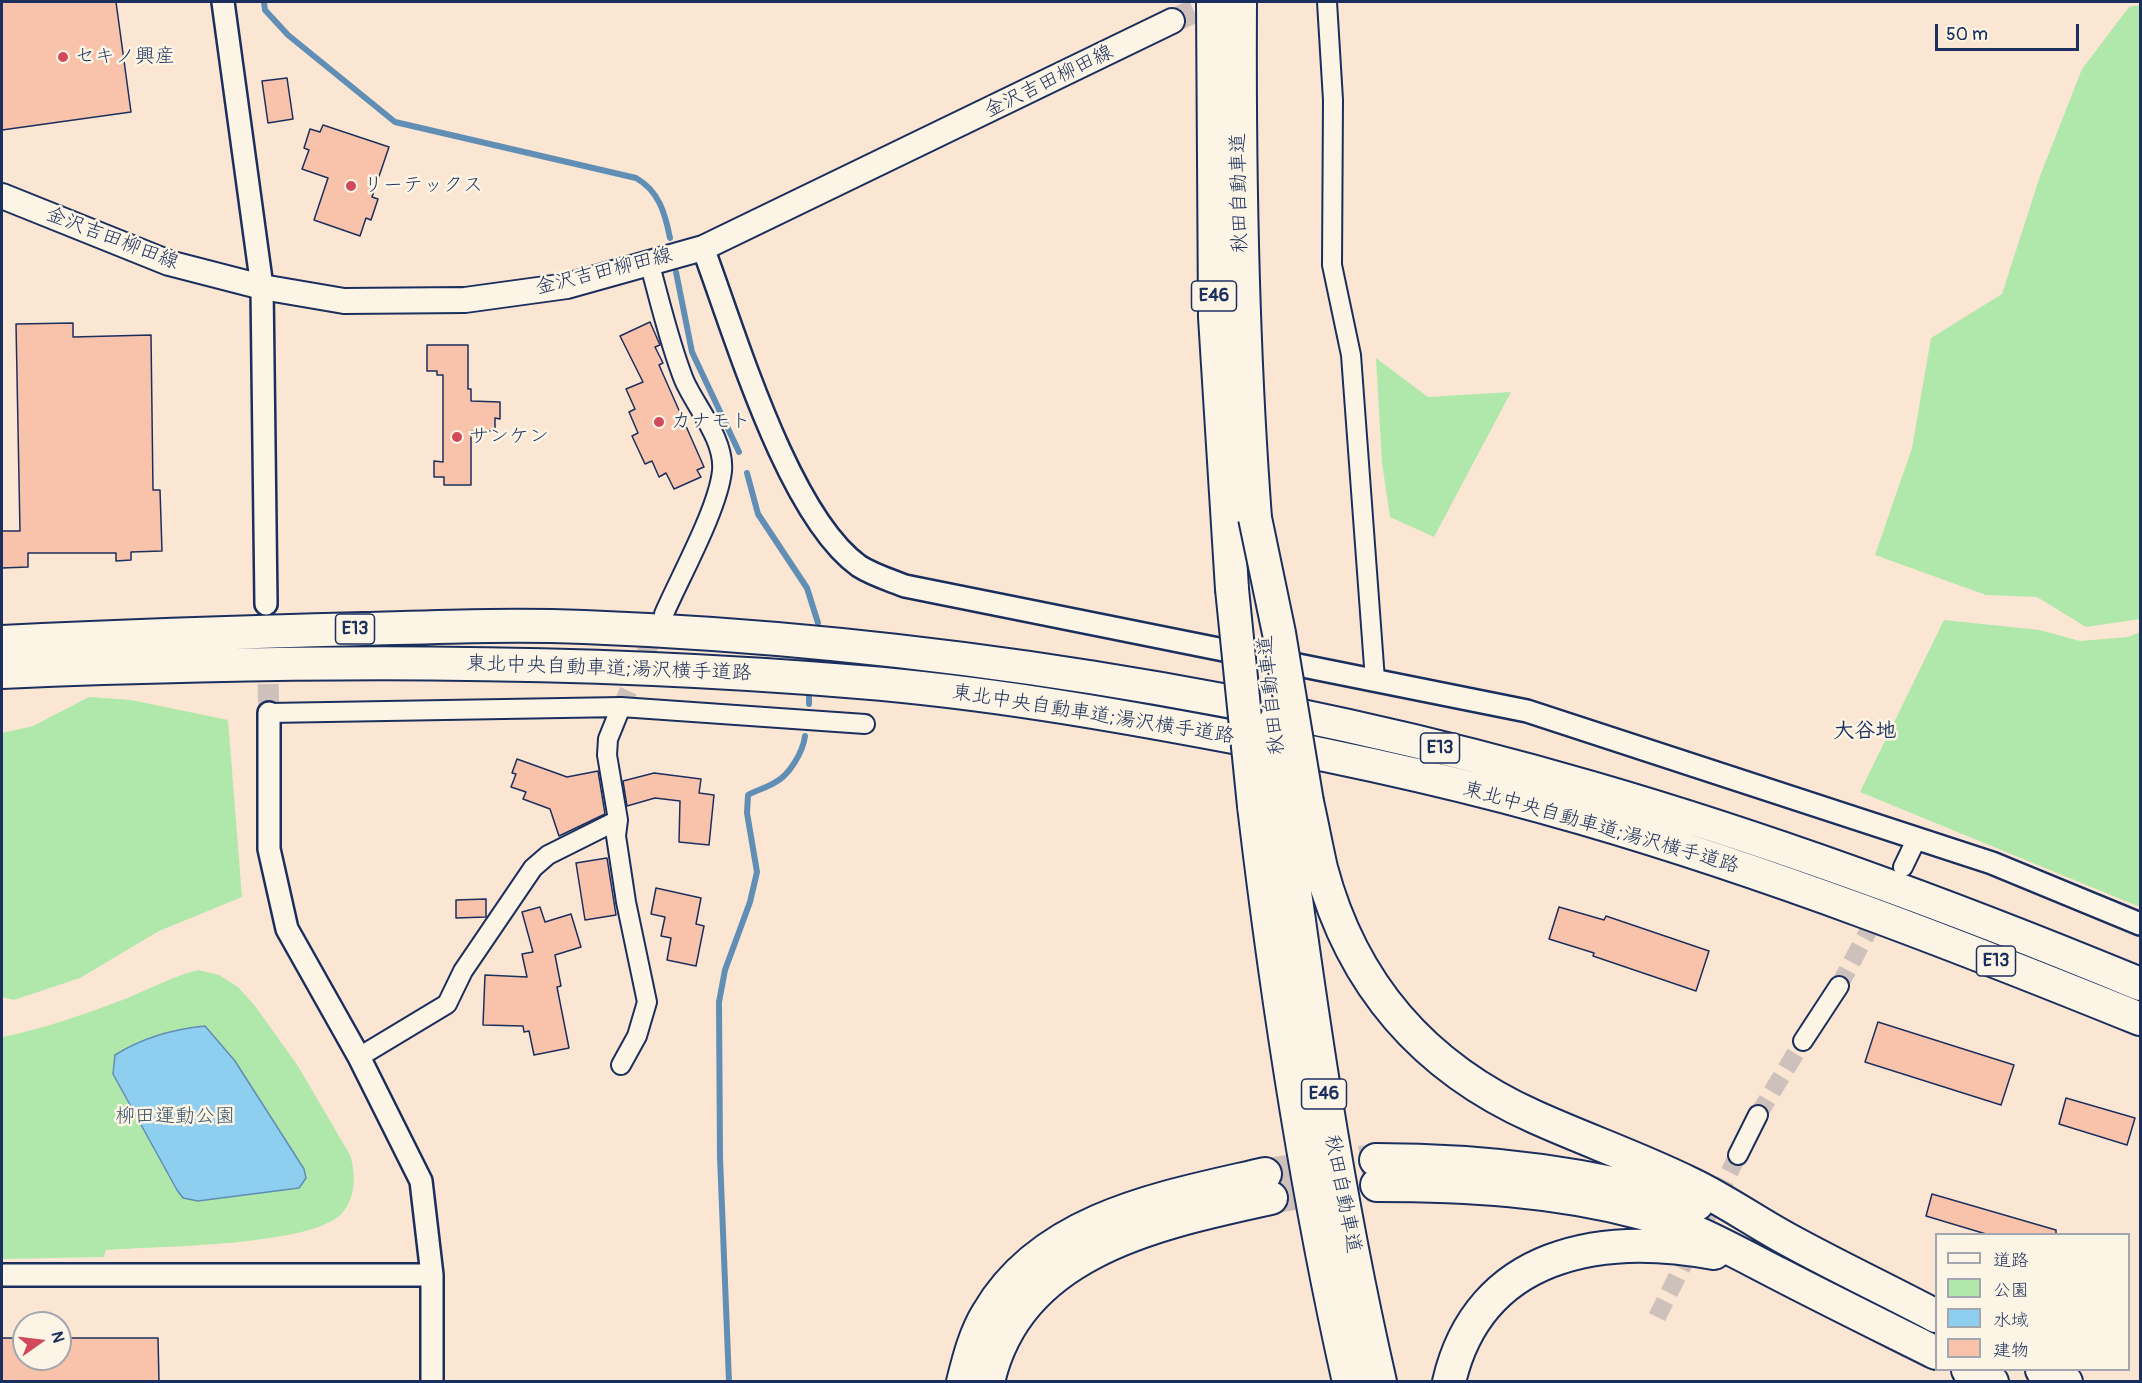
<!DOCTYPE html>
<meta charset="utf-8">
<style>
body{margin:0}
#map{position:relative;width:2142px;height:1383px;overflow:hidden;background:#fbe6d3;font-family:Pangolin,"Klee One",sans-serif}
canvas{display:block}
.frame{position:absolute;inset:0;border:3px solid #1b2f5e;pointer-events:none}
.legend{position:absolute;left:1935px;top:1233px;width:195px;height:138px;box-sizing:border-box;background:#fcf5e5;border:2px solid #a2a6af;margin:0;padding:8px 10px;list-style:none;font-size:18px;color:#1b2f5e}
.legend li{display:flex;align-items:center;gap:12px;height:30px}
.legend b{width:30px;border:2px solid #a2a6af}
.north{position:absolute;left:12px;top:1311px;width:60px;height:60px;box-sizing:border-box;background:#fcf5e5;border:2px solid #a2a6af;border-radius:50%;rotate:76deg;font-size:16px;font-weight:700;line-height:24px;text-align:center;color:#1b2f5e}
.north::after{content:'';display:block;margin:auto;width:21px;height:27px;background:#d1495b;clip-path:polygon(50% 0,100% 100%,50% 72%,0 100%)}
.scale{position:absolute;left:1935px;top:24px;width:144px;height:27px;box-sizing:border-box;border:3px solid #1b2f5e;border-top:0;padding-left:8px;font-size:18px;line-height:21px;white-space:nowrap;color:#1b2f5e;-webkit-text-stroke:4px #fcf5e5;paint-order:stroke}
</style>
<div id="map">
<canvas width="2142" height="1383"></canvas>
<div class="frame"></div>
<ul class="legend">
<li><b style="height:8px;background:#fcf5e5"></b>道路</li>
<li><b style="height:16px;background:#b0e8ab"></b>公園</li>
<li><b style="height:16px;background:#8eceef"></b>水域</li>
<li><b style="height:16px;background:#f8c3aa"></b>建物</li>
</ul>
<div class="north">N</div>
<div class="scale">50 m</div>
</div>
<script>
const context = document.querySelector('canvas').getContext('2d');
context.lineJoin = 'round';
function fillPath(path, color) { context.fillStyle = color; context.fill(path, 'evenodd'); }
function stroke(path, color, width, dash) { context.strokeStyle = color; context.lineWidth = width; context.lineCap = dash ? 'butt' : 'round'; context.setLineDash(dash || []); context.stroke(path); }
function drawText(font, color, halo, rows, align = 'center') {
  context.font = font + ' Pangolin,"Klee One",sans-serif'; context.lineWidth = 5; context.setLineDash([]); context.textBaseline = 'middle'; context.strokeStyle = halo; context.fillStyle = color; for (const [text, x, y, turn = 0] of rows) {
    context.save(); context.translate(x, y); context.rotate((+turn || 0) * Math.PI / 180); context.textAlign = isNaN(turn) ? turn : align; if (halo) context.strokeText(text, 0, 0); context.fillText(text, 0, 0); context.restore();
  }
}
fillPath(new Path2D(`
 M2140 5V619L2086 627 2037 597 1986 595 1875 555 1912 448 1931 338 2002 294 2040 176 2082 69 2129 7Z
 M1376 358 1428 397 1511 392 1434 537 1390 517 1382 463Z
 M1944 620 2040 630 2080 641 2128 637 2140 632V907L1860 792Z
 M89 697 131 700 228 720 242 897 159 931 80 978 14 1000 2 997V733L33 726Z
 M198 970 219 975 238 987 255 1006 298 1066 350 1155C356 1174 356 1196 343 1212 315 1247 153 1246 106 1250L104 1257 2 1259V1037C43 1029 85 1014 125 999 149 989 172 977 198 970Z`), '#b0e8ab');
const water = new Path2D(`
 M205 1026 235 1061 304 1169 306 1178 299 1188 198 1201 183 1198 177 1190 113 1074 115 1055C142 1038 174 1029 205 1026Z`);
fillPath(water, '#8eceef');
stroke(water, '#608eb5', 1.5);
stroke(new Path2D(`
 M264 2 265 10 288 35 395 122 636 178C659 191 665 213 670 238
 M676 272 692 352 739 452
 M747 473 758 514 807 588 818 623
 M809 704V697
 M729 1382 720 1157 719 1002 725 970 750 902 757 872 747 813 748 795C757 790 766 788 774 783 789 776 803 752 805 736`), '#608eb5', 6);
const building = new Path2D(`
 M2 2H116L131 112 2 130Z
 M287 78 293 119 268 123 262 81Z
 M323 125 389 147 372 197 378 199 371 220 366 218 360 236 314 220 328 178 302 169 309 150 304 148 310 129 320 132Z
 M650 322 660 345 655 347 663 363 659 365 704 467 697 470 701 477 674 489 666 473 659 477 652 461 645 464 632 436 638 433 629 412 635 409 626 389 643 382 620 336Z
 M73 323V337L151 335 153 490H160L162 551 131 552V560L116 561V553H28V567L2 568V531H20L16 324Z
 M427 345H468V389H471V401L500 402V419L495 418V431H471V485H444V477H434V461L443 462V375H437V371H427Z
 M517 759 567 777 598 771 605 814 559 836 550 809 523 799 526 792 511 787 516 774 512 773Z
 M654 773 701 779 699 793 714 795 709 845 679 842 680 801 655 798 627 806 623 781Z
 M607 858 616 915 585 920 576 863Z
 M656 888 701 898 696 924 704 926 696 966 667 960 671 938 661 936 665 917 651 914Z
 M486 899V917L456 918V900Z
 M540 907 545 922 571 914 581 947 555 955 561 986 557 987 569 1048 534 1055 529 1031 524 1032 523 1026 483 1025 485 975 527 977 522 954 533 952 522 912Z
 M1559 907 1604 920 1606 916 1709 951 1696 991 1593 956 1594 953 1549 939Z
 M1878 1022 2014 1065 2001 1105 1865 1062Z
 M2066 1098 2135 1118 2127 1145 2059 1124Z
 M1932 1194 2056 1230V1234H1986L1926 1216Z
 M2 1338H24V1359H60V1338H158L159 1382H2Z`);
fillPath(building, '#f8c3aa');
stroke(building, '#1b2f5e', 1.5);
stroke(new Path2D(`
 M621 707 659 624
 M1839 986 1896 879
 M1758 1115 1803 1041
 M1657 1317 1738 1155`), '#cec1bc', 18, [18, 9]);
stroke(new Path2D(`
 M267 653 269 713`), '#cec1bc', 21, [21, 10]);
stroke(new Path2D(`
 M1172 21 1214 2`), '#cec1bc', 24, [24, 12]);
stroke(new Path2D(`
 M1265 1174 1376 1160
 M1271 1198 1323 1189 1377 1185`), '#cec1bc', 32, [32, 16]);
const minor = new Path2D(`
 M1327 2 1333 100 1332 265 1351 355 1375 680
 M649 262C660 301 669 342 684 380 695 406 725 439 722 471 718 509 680 577 664 614
 M621 707 608 739 607 755 618 820 616 836 626 902 647 1002 637 1036 621 1065
 M269 713 621 707 865 724
 M1903 867 1917 838
 M1803 1041 1839 986
 M359 1057 447 1004 463 971 533 868 548 855 618 820
 M1738 1155 1758 1115`);
const tertiary = new Path2D(`
 M223 2 262 287 266 604
 M703 248C735 333 787 514 859 566 873 575 890 580 905 586L1527 711 1992 863 2140 924
 M269 713V849L287 929 359 1057 421 1181 432 1275V1382
 M2 1275H432`);
const secondary = new Path2D(`
 M2 196 169 263 262 287 344 301 465 300 567 286 703 248 1172 21`);
const motorway = new Path2D(`
 M1213 2 1215 317 1232 589
 M1240 2C1239 174 1242 346 1255 518
 M2 642C122 636 243 632 364 629 437 627 511 624 584 627 916 640 1272 695 1592 788 1779 842 1961 910 2140 984
 M2 672C287 660 573 658 859 682 983 692 1106 713 1228 736 1347 758 1466 784 1582 818 1772 873 1957 945 2140 1019
 M1307 802C1312 824 1316 846 1321 868 1352 985 1425 1068 1535 1117 1586 1140 1638 1158 1689 1183 1723 1199 1754 1221 1787 1239 1836 1266 1887 1290 1936 1316
 M1283 804C1309 998 1336 1191 1380 1382
 M1254 806C1277 1000 1306 1191 1349 1382
 M1376 1160C1485 1160 1592 1173 1697 1204
 M1377 1185C1466 1185 1555 1190 1642 1213 1691 1226 1734 1251 1779 1274 1831 1301 1884 1327 1936 1353
 M1968 1370 1992 1382
 M2042 1370 2066 1382
 M963 1382C969 1358 975 1334 988 1313 1044 1217 1166 1197 1265 1174
 M988 1382C1018 1250 1158 1223 1271 1198
 M1449 1382C1479 1252 1601 1232 1714 1253`);
stroke(minor, '#1b2f5e', 22);
stroke(tertiary, '#1b2f5e', 26);
stroke(secondary, '#1b2f5e', 28);
stroke(motorway, '#1b2f5e', 36);
stroke(minor, '#fcf5e5', 18);
stroke(tertiary, '#fcf5e5', 21);
stroke(secondary, '#fcf5e5', 24);
stroke(motorway, '#fcf5e5', 32);
const motorwayBridge = new Path2D(`
 M1255 518 1279 633 1307 802
 M1232 589 1254 806
 M1275 722 1283 804`);
stroke(motorwayBridge, '#1b2f5e', 36, []);
stroke(motorwayBridge, '#fcf5e5', 32);
for (const [x, y, r, color] of [
 [63,57,6,"#d1495b"],
 [351,186,6,"#d1495b"],
 [659,422,6,"#d1495b"],
 [457,437,6,"#d1495b"]
]) { const dot = new Path2D(); dot.arc(x, y, r, 0, 2 * Math.PI); context.fillStyle = color; context.fill(dot); stroke(dot, '#fcf5e5', 2); }
for (const [x, y, w] of [
 [1214,296,45],
 [355,629,39],
 [1440,748,39],
 [1996,961,39],
 [1324,1094,45]
]) { const box = new Path2D(); box.roundRect(x - w / 2, y - 15, w, 30, 4.5); context.fillStyle = '#fcf5e5'; context.fill(box); stroke(box, '#1b2f5e', 1.5); }
drawText('bold 18px', '#1b2f5e', null, [
 ["E46",1214,296],
 ["E13",355,629],
 ["E13",1440,748],
 ["E13",1996,961],
 ["E46",1324,1094]
]);
drawText('20px', '#1b2f5e', '#fcf5e5', [
 ["セキノ興産",75,57],
 ["リーテックス",363,186],
 ["カナモト",671,422],
 ["サンケン",469,437]
], 'left');
drawText('20px', '#1b2f5e', '#fcf5e5', [
 ["金沢吉田柳田線",1049,82,-26],
 ["秋田自動車道",1240,193,-91],
 ["金沢吉田柳田線",112,239,21],
 ["金沢吉田柳田線",604,272,-14],
 ["東北中央自動車道;湯沢横手道路",609,669,2],
 ["秋田自動車道",1272,695,-96],
 ["東北中央自動車道;湯沢横手道路",1093,715,9],
 ["東北中央自動車道;湯沢横手道路",1601,828,16],
 ["秋田自動車道",1342,1194,79]
]);
drawText('20px', '#39546d', '#fcf5e5', [
 ["柳田運動公園",175,1117]
]);
drawText('bold 21px', '#1b2f5e', '#fcf5e5', [
 ["大谷地",1865,732]
]);
</script>
